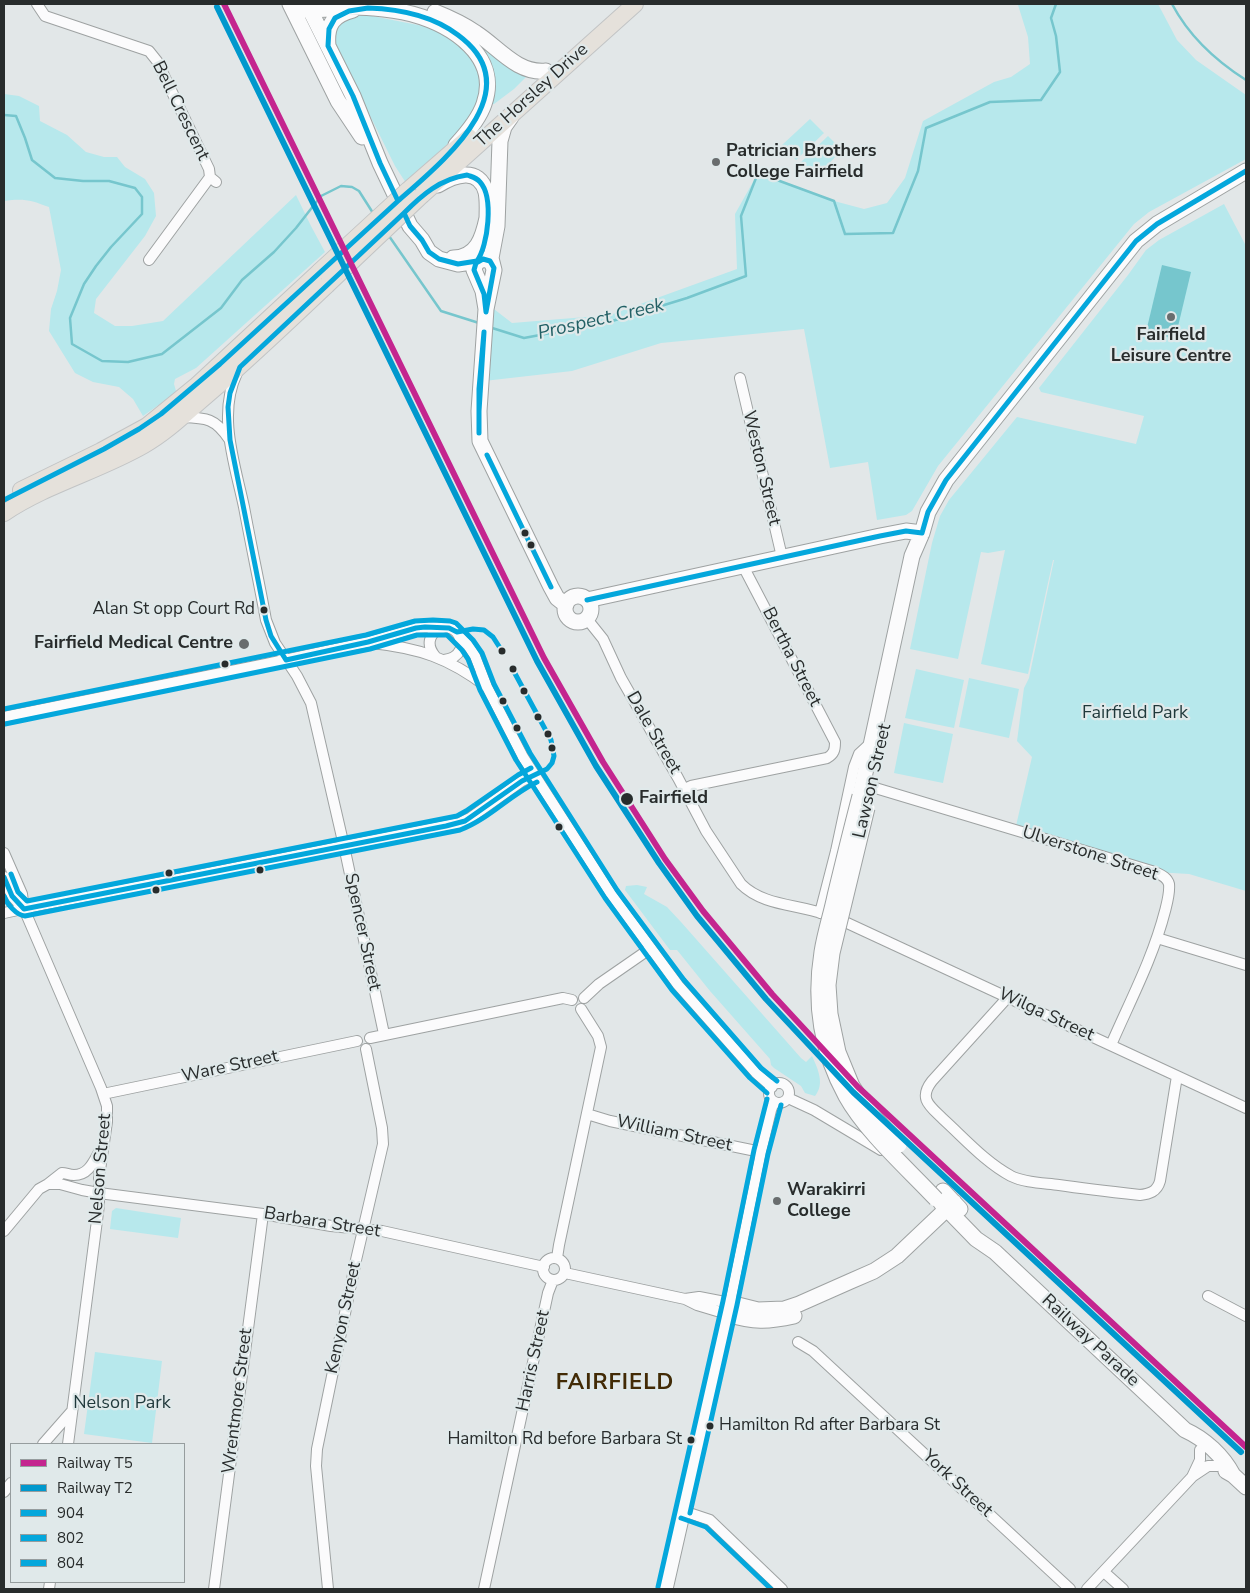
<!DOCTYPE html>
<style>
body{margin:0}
#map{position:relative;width:1250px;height:1593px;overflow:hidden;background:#e2e7e8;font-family:"Nunito Sans",sans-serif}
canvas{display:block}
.frame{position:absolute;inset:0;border:5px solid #282c2c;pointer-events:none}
.legend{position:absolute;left:10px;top:1443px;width:175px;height:140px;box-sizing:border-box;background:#e0e9ea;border:1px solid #969d9e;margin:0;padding:6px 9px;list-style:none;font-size:15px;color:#282c2c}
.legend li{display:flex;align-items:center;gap:10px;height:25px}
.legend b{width:25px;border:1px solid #969d9e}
</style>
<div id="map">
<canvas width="1250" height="1593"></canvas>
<div class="frame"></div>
<ul class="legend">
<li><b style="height:6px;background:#c4258f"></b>Railway T5</li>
<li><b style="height:6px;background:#0098cd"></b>Railway T2</li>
<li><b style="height:6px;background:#04a7dc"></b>904</li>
<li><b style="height:6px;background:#04a7dc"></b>802</li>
<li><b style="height:6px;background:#04a7dc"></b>804</li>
</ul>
</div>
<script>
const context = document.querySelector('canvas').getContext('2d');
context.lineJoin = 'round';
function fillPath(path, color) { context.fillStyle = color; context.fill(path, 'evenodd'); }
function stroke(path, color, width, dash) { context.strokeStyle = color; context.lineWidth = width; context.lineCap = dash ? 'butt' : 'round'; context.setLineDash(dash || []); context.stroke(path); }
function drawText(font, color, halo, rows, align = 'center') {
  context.font = font + ' "Nunito Sans",sans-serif'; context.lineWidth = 4.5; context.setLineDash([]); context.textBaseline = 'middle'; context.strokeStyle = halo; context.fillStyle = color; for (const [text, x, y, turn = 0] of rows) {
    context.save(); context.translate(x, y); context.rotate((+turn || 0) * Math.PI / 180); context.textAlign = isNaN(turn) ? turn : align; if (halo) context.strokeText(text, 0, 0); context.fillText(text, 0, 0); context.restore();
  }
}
fillPath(new Path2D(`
 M1019 4H1158L1177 40 1196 60 1246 95V159L1149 212 1134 224 938 466 912 511 906 515 877 520 868 462 830 468 804 329 661 343 572 371 484 381 490 306 512 323 610 315 737 269 735 214 758 173 834 201 864 209 887 203 905 178 923 121 994 82 1011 77 1030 64 1028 37 1018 5Z
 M367 15 428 27 454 39 482 70 483 87 471 115 441 156 406 183 395 166 333 41C338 18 346 18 367 15Z
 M465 33 527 76 514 89 494 104H492L494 89Z
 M4 94 19 96 39 106 40 121 67 135 86 152 104 157H117L125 167 145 179 154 193 156 216 145 236 96 299 94 313 115 326H132L163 321 296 195 311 226 325 252 196 368 175 379 174 384 176 391 170 397 143 416 133 399 119 387 93 382 75 373 49 331 51 309 57 291 61 270 49 207C31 200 23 198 4 201Z
 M810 119 824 133 796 160 782 145Z
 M828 136 842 150 815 178 800 163Z
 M1224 204 1246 246V891L1189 874 1155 872 1015 830 1032 757 1017 741 1024 688 1029 678 1054 560H1053L1028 674 981 664 1005 550 988 553 981 552 958 659 910 649 932 543 940 516 949 500 1017 417 1136 444 1144 416 1041 392 1039 388 1128 275 1146 250 1159 240Z
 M916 669 964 680 954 728 905 718Z
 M969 678 1019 689 1009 738 959 727Z
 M904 723 953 734 943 783 894 773Z
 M637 885 647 887 644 894 667 907 681 922 801 1058 806 1062 812 1056C818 1069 825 1084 815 1096L805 1093 801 1086 774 1068 771 1065 770 1059 710 991 677 950H670L625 890 626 886Z
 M116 1208 181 1218 178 1238 110 1229 112 1211Z
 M95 1352 162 1361 152 1443 84 1434Z`), '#b7e8ec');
fillPath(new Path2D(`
 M1162 265 1191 272 1175 339 1146 332Z`), '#76c6cd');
stroke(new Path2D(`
 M1172 4C1189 36 1216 61 1246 80
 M4 115 16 116 25 138 32 160 55 178 83 181H109L135 188 142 197V214L111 247 96 266 84 284 70 318 72 344 102 361 128 362 162 354 221 308 242 280 274 252 296 228 321 196 341 186 352 187 359 191 373 213
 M389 236 441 311 479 323
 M489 327 524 338 609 322 687 298 746 276 741 216 758 173 834 201 845 234 893 233 918 171 926 128 990 102 1041 100 1060 72 1056 36 1051 18 1056 4`), '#76c6cd', 2.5);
const street = new Path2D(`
 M37 4 45 16 149 51 157 61 209 169 210 177 216 182
 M149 260 210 177
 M237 373C217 415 235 464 244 507 251 545 259 582 266 620L275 643 297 676 311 703 344 846 384 1034
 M740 378 782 557
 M182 417C206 418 215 418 229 439
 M587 619 603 639 621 678 678 778 706 831 741 884C763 906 797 904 824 914
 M460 637 468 645 475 656 487 687 523 757 611 894 678 985 756 1073 772 1087
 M372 643C419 648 449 658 487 687
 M435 656C416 633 453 615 460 639 462 642 462 647 460 650 457 657 451 659 444 660
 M4 717 266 664 368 642 416 628 433 627 441 628
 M872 787 1155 872C1161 875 1167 877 1169 884 1170 893 1167 903 1165 911 1153 958 1130 1001 1111 1045
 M684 789 691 786 827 758C834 754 835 750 835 742L743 566
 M4 853 22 894 24 909 101 1088 107 1106V1122L99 1177V1205L68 1444
 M4 877 12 896 24 909
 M4 913 41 905 188 877 459 823 470 818 522 781 534 775
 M820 913 836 851 854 767 859 754 872 742
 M845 922 1246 1108
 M1157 938 1246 965
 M1008 997 932 1081C918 1099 930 1106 943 1119 964 1138 985 1162 1011 1176 1025 1183 1044 1183 1059 1185 1086 1189 1113 1192 1140 1195 1149 1194 1157 1192 1160 1181L1177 1076
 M584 998 599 984 651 948
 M370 1038 563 998 572 1000
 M769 1093a10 10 0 1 1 20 0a10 10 0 1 1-20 0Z
 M103 1094 357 1041
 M788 1098 814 1110 881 1150
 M587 1114 610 1121 761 1152
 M48 1184 62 1173C66 1173 69 1175 74 1175 88 1175 93 1163 99 1152
 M4 1231 39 1189 48 1184H60L82 1190 99 1193 263 1214 331 1226 382 1231 544 1267
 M557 1258 559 1245 601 1047 598 1036 581 1009
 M543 1269a11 11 0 1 1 22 0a11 11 0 1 1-22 0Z
 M565 1273 685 1299 697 1305 727 1314
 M1208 1296 1246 1316
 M685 1299 699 1297 730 1303 761 1152 771 1110 774 1102
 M798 1342 813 1351 1070 1589
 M43 1444 72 1411
 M1193 1476 1208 1466H1218
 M4 1492 11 1483
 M683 1511 710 1520 782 1589
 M1104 1572 1123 1589
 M49 1589 50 1582
 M214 1589 263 1214
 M328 1589 316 1466 317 1449 356 1260 383 1144 382 1128 366 1049
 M484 1589 548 1293 553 1280
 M1087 1589 1192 1477 1200 1460V1450`);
const secondary = new Path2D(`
 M290 4 338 101 362 137
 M293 4 300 8 306 10C329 10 351 5 374 8 387 9 400 11 412 14 452 25 501 56 484 104 479 119 467 133 456 145
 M307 4 353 96 380 163 410 226 422 240 429 252 439 259 458 264 477 261
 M435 12C450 18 463 24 476 33 498 47 517 74 546 71
 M328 46C326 25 333 15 353 10
 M438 185C454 175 479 166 486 192 488 201 487 211 487 220
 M453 258C477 258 483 237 487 218
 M493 266 491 258 497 226 500 141 504 127 511 117
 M486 309 483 291 474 270 476 263 483 259 490 261 493 266 494 270 486 309 479 411 480 441 551 587 557 598 566 605
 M565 609a13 13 0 1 1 26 0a13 13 0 1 1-26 0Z
 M587 600 880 536 906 531 922 533
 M860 796 912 556 922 533 928 512 946 480 1136 241 1157 224 1246 171
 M943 1191 960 1209
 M941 1203 976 1239 995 1252 1185 1430C1205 1439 1223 1456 1233 1475
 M727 1314C754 1322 767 1322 794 1316
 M1226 1471 1233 1475 1246 1487
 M665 1589 730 1303 758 1310 784 1309 799 1304 851 1281 874 1271 897 1256 954 1202`);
const primary = new Path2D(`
 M407 191 469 137
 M422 195 635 4
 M21 490 101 451 147 426 196 386 320 271
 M4 513C47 484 99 471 144 445 167 432 186 413 206 396 248 360 287 323 327 285`);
stroke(street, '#9ea2a2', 12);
stroke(secondary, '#9ea2a2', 17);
stroke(primary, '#c2c4c5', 18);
stroke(street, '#fbfbfc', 10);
stroke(secondary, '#fbfbfc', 15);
stroke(primary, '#e5e1db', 16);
const secondaryBridge = new Path2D(`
 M860 796C851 830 843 863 835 896 831 915 825 933 822 952 814 1002 821 1051 846 1096 866 1132 908 1169 936 1199
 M867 808 832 953 828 985 830 1014 838 1052 852 1086 868 1110 899 1145`);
const primaryBridge = new Path2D(`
 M320 271 407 191
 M327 285 422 195`);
stroke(secondaryBridge, '#9ea2a2', 17, []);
stroke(primaryBridge, '#c2c4c5', 18, []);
stroke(secondaryBridge, '#fbfbfc', 15);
stroke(primaryBridge, '#e5e1db', 16);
stroke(new Path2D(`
 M368 8C399 9 433 16 458 35 533 90 442 162 398 201L380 163 353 96 328 46 329 29 335 18 349 11Z
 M467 175C472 177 476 177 480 182 494 197 488 246 477 261L458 264 439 259 429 252 422 240 410 226 404 213C422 195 440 179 467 175Z
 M404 213 240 367 230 393 228 407 230 440 266 620 271 636 286 660 368 642 416 628 425 627 449 628 457 632 473 629 484 630 493 637 502 651
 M483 259 490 261 494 268 486 312 484 294 474 270 476 263Z
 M479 433V389L484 332
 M479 433V411L484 332
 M487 455 551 587
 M487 455 551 587
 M4 500 104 449 139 429 161 414 220 364 398 201
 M922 533 928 512 946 480 1136 241 1157 224 1246 171
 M587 600 880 536 906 531 922 533
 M4 877 12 896 24 909 446 826 465 821 522 781 547 769 552 763 554 756 551 740 512 668`), '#04a7dc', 5);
stroke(new Path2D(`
 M5 724 370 649 417 635H447L462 650 468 659 480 690 516 760 605 898 672 990 750 1078 767 1093
 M4 896C7 904 16 915 25 916L460 830C489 819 510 795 537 782
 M690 1513 737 1305 768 1154 781 1105
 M681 1518 706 1527 771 1589`), '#04a7dc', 5);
stroke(new Path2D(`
 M4 709 366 635 415 621 433 620 450 621 456 623 473 640 482 653 494 684 530 753 617 890 684 980 761 1068 777 1081
 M11 874 18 892 27 901 457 816 466 811 518 775 531 768
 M658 1587 723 1301 754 1150 767 1099`), '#04a7dc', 5);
stroke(new Path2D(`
 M224 4 544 658 603 762 665 859 703 911 772 994 858 1087 1246 1447`), '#c4258f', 6);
stroke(new Path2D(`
 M217 7 537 661 596 766 659 863 697 916 766 999 853 1092 1241 1452`), '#0098cd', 6);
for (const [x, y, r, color] of [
 [716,162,5,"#696d6e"],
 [1171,317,5,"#696d6e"],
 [525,533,4.5,"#282c2c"],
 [531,545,4.5,"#282c2c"],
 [264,610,4.5,"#282c2c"],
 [244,644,6,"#696d6e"],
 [502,651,4.5,"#282c2c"],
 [225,664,4.5,"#282c2c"],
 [513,669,4.5,"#282c2c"],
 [524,691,4.5,"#282c2c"],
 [503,701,4.5,"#282c2c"],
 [538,717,4.5,"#282c2c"],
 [517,728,4.5,"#282c2c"],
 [548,734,4.5,"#282c2c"],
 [552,748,4.5,"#282c2c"],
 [627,799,7,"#282c2c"],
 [559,827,4.5,"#282c2c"],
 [260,870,4.5,"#282c2c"],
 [169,873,4.5,"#282c2c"],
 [156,890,4.5,"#282c2c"],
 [777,1201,5,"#696d6e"],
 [710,1426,4.5,"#282c2c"],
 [691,1440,4.5,"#282c2c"]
]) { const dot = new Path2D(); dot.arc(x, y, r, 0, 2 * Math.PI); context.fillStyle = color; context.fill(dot); stroke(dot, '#e0e9ea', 2); }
drawText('17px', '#282c2c', '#e0e9ea', [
 ["Alan St opp Court Rd",255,610],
 ["Hamilton Rd after Barbara St",719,1426,"left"],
 ["Hamilton Rd before Barbara St",682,1440]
], 'right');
drawText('18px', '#282c2c', '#e0e9ea', [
 ["The Horsley Drive",532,96,-42],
 ["Bell Crescent",180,111,64],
 ["Weston Street",761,468,77],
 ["Bertha Street",791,657,63],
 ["Dale Street",653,733,60],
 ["Lawson Street",873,781,-77],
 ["Ulverstone Street",1090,854,18],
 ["Spencer Street",362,932,78],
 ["Wilga Street",1046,1015,25],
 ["Ware Street",230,1067,-12],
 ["William Street",674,1134,12],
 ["Nelson Street",101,1169,-85],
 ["Barbara Street",322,1223,9],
 ["Kenyon Street",344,1318,-78],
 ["Railway Parade",1090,1341,43],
 ["Harris Street",534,1361,-78],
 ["Wrentmore Street",238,1401,-83],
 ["York Street",957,1484,43]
]);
drawText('bold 18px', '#282c2c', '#e0e9ea', [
 ["Patrician Brothers",726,152],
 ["College Fairfield",726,173],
 ["Fairfield",1171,336,"center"],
 ["Leisure Centre",1171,357,"center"],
 ["Fairfield Medical Centre",233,644,"right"],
 ["Warakirri",787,1191],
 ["College",787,1212]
], 'left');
drawText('18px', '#1f383b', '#e0e9ea', [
 ["Fairfield Park",1135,714],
 ["Nelson Park",122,1404]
]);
drawText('bold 18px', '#282c2c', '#e0e9ea', [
 ["Fairfield",639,799]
], 'left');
drawText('italic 19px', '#226065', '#e0e9ea', [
 ["Prospect Creek",601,320,-13]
]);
context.letterSpacing = '1px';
drawText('bold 22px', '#422b06', '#e0e9ea', [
 ["FAIRFIELD",615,1384]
]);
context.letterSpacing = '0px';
</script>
